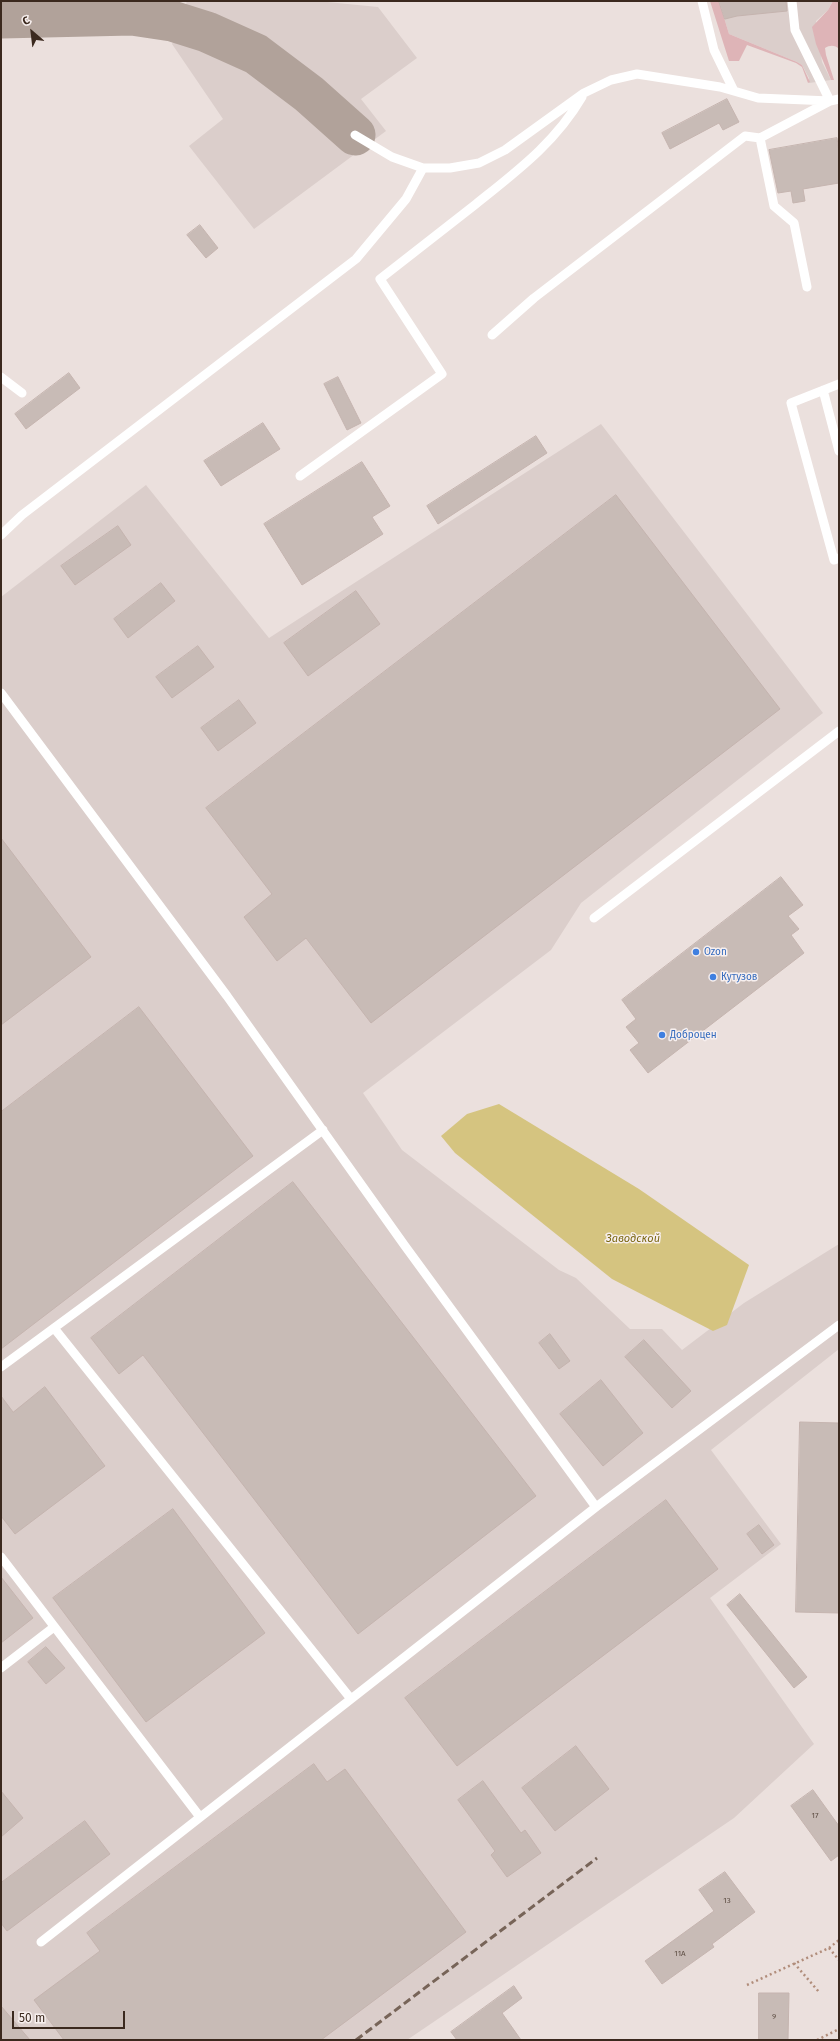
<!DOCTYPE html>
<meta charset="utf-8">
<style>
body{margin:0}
#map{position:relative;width:840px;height:2041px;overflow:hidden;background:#ebe0dd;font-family:"Fira Sans",sans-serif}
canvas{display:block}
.frame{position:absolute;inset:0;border:2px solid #3b291e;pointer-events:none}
.north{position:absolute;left:12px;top:12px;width:40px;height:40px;-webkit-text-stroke:3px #f7efee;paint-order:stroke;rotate:332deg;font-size:11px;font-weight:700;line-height:16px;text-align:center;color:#3b291e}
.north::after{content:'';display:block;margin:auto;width:14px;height:18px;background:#3b291e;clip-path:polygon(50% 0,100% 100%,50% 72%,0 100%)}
.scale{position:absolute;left:12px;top:2011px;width:113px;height:18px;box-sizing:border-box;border:2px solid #3b291e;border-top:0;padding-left:5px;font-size:12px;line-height:14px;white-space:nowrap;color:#3b291e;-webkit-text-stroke:3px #f7efee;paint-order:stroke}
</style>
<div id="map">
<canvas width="840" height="2041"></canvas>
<div class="frame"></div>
<div class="north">С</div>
<div class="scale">50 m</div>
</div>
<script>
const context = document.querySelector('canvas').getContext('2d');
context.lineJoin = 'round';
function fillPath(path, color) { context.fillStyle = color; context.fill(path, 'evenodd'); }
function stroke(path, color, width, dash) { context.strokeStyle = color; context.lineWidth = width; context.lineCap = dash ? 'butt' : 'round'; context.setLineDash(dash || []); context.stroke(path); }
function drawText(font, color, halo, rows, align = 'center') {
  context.font = font + ' "Fira Sans",sans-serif'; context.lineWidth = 3; context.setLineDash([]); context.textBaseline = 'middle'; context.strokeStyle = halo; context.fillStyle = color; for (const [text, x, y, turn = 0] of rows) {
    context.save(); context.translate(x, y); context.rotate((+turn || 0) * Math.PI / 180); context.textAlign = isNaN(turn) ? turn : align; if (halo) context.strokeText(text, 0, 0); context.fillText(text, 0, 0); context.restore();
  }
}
fillPath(new Path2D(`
 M187 1H317L378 7 417 58 361 99 386 131 254 229 189 146 223 119 172 44Z
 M719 1H833L828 10 816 21 822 62 831 80 809 83V78L802 65 797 62 729 34Z
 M601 424 823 713 581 903 551 950 363 1093 402 1150 559 1270 576 1278 630 1329H662L682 1350 744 1303 839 1244V1349L711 1450 781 1544 710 1598 814 1744 734 1818 407 2040H1V597L146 485 269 638Z`), '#dbcecb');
fillPath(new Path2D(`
 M710 1H719L729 34 797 62 802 65 810 82 808 83 802 67 796 63 747 45 739 61H729Z
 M833 1H839V49C835 45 830 45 825 48L826 55 834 80H831L816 44 812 27 828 10Z`), '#deb4b7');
fillPath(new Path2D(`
 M499 1104 639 1189 749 1265 727 1325 713 1331 612 1279 455 1153 441 1136 467 1114Z`), '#d5c480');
stroke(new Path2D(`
 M1 18 132 15 172 21 207 32 256 54 309 94 355 135`), '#b1a29a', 41);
const building = new Path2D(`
 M719 1H786L787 11 737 16 725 19Z
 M727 99 739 122 723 130 719 123 670 149 662 133Z
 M837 138 839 152V183L803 189 805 201 793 203 791 191 778 193 769 150Z
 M200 225 218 248 206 258 187 235Z
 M69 373 80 388 26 429 15 414Z
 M338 377 361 423 347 430 324 384Z
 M263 423 280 449 221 486 204 461Z
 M536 436 547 453 438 524 427 506Z
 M362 462 390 506 372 517 383 534 302 585 264 524Z
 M616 495 780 709 371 1023 306 938 277 961 244 917 272 894 206 808Z
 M118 526 131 545 75 585 61 566Z
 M161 583 175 601 128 638 114 619Z
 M356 591 380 624 308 676 284 643Z
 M198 646 214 667 172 698 156 677Z
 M239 700 256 723 218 751 201 728Z
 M1 838 91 957 1 1025Z
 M781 877 803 905 788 916 799 929 791 935 804 953 648 1073 630 1050 639 1043 626 1027 636 1019 622 1000Z
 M139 1007 253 1156 1 1349V1112Z
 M293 1182 536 1496 358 1634 143 1355 119 1374 91 1338Z
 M550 1334 570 1361 559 1369 539 1343Z
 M644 1340 691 1391 672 1408 625 1357Z
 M601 1380 643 1433 603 1466 560 1414Z
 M45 1387 105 1466 15 1534 1 1516V1396L13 1412Z
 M800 1422 839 1423V1613L796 1612Z
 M666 1500 718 1569 457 1766 405 1698Z
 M173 1509 265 1633 146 1722 53 1598Z
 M759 1525 774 1545 762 1554 747 1534Z
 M1 1577 33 1618 1 1643Z
 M740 1594 807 1677 794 1688 727 1605Z
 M46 1647 65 1668 46 1684 28 1662Z
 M576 1746 609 1789 555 1831 522 1788Z
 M314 1764 327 1782 345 1769 466 1932 321 2040H64L34 2000 100 1951 87 1933Z
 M483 1781 521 1833 525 1830 541 1853 507 1877 491 1855 495 1851 458 1800Z
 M813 1790 839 1826V1855L831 1861 791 1806Z
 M1 1791 23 1818 1 1837Z
 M85 1821 110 1854 7 1931 1 1923V1883Z
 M725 1872 755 1912 712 1944 714 1947 662 1984 645 1961 714 1911 699 1890Z
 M514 1986 522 1998 502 2013 521 2040H457L451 2032Z
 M759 1993H789L788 2040H759Z
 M1 2006 30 2040H1Z`);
fillPath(building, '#c8bbb6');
stroke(building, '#c5b4af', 1);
stroke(new Path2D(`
 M829 1948 839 1960
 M794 1963 819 1992
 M747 1985 829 1948 839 1940
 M817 2040 839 2029`), '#b18d7b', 2.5, [2, 3]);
stroke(new Path2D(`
 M702 1 714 50 734 91
 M355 135 392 157 423 168H450L479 163 505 150 584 93 611 80 637 74 720 87 758 98 830 101 795 30 792 1
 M760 138 774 206 794 223 807 287
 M492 335 534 298 745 136 760 138 830 101 839 99
 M1 377 22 393
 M839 384 791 403 834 560 839 558
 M823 390 839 451
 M300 476 442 374 380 279C412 254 444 229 476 204 517 171 555 143 582 97
 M1 535 22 515 356 259 406 199 423 168
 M1 693 227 996 405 1246 596 1507 839 1325
 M594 918 839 731
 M54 1328 351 1699
 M1 1367 323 1130
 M1 1557 200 1817
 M1 1668 54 1627
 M41 1942 596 1507`), '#fff', 9);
stroke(new Path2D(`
 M356 2040 597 1858`), '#776458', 3, [8, 4]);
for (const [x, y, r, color] of [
 [696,952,4,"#3f7fe0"],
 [713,977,4,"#3f7fe0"],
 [662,1035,4,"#3f7fe0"]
]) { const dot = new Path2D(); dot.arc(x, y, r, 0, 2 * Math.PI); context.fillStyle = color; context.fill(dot); stroke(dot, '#f7efee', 1.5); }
drawText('8px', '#5e4e44', null, [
 ["17",815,1816],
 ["13",727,1901],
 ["11А",680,1954],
 ["9",774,2017]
]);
drawText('10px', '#366cbe', '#f7efee', [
 ["Ozon",704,952],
 ["Кутузов",721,977],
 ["Доброцен",670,1035]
], 'left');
drawText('italic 11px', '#7b6814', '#f7efee', [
 ["Заводской",633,1239]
]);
</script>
